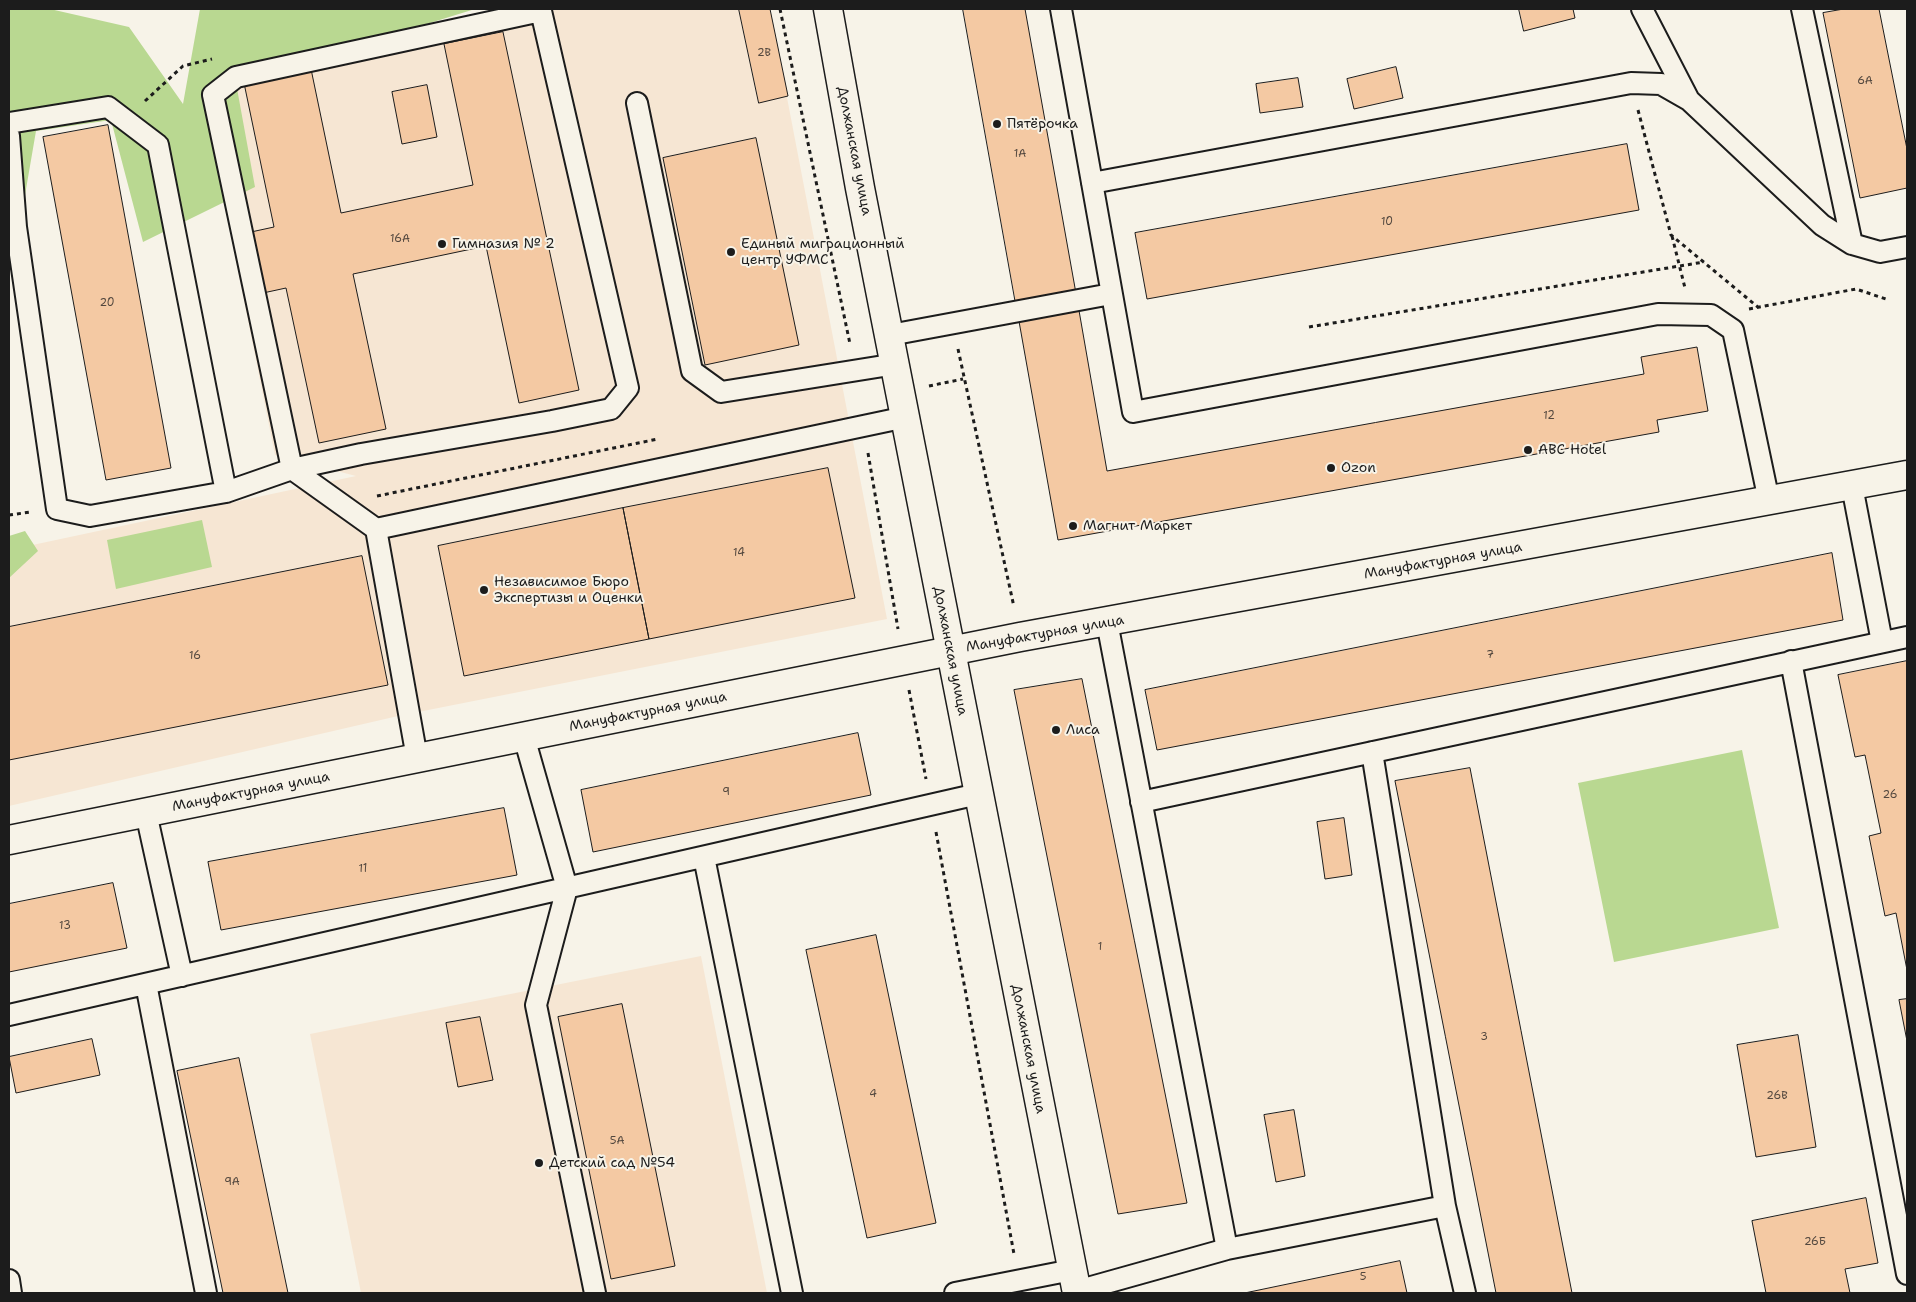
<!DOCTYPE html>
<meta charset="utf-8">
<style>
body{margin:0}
#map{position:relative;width:1916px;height:1302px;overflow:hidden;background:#f7f3e8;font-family:"Shantell Sans",sans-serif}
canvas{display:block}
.frame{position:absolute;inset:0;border:10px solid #1c1c1c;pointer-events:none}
</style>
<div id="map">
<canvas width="1916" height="1302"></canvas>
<div class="frame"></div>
</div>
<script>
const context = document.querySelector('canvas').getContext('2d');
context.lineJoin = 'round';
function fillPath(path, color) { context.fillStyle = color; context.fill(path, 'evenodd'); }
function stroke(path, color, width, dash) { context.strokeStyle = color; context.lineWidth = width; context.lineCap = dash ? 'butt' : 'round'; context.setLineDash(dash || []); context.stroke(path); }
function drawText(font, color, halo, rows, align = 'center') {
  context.font = font + ' "Shantell Sans",sans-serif'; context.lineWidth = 4; context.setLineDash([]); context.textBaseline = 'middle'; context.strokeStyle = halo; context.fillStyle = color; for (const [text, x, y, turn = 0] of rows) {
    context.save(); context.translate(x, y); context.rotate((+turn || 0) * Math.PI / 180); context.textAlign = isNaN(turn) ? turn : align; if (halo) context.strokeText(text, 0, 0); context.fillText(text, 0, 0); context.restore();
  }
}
fillPath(new Path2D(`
 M502 9H770L887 619 398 716 9 806V550L356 476 275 455 199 76Z
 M701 956 767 1293H361L310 1034Z`), '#f6e6d3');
fillPath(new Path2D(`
 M9 9H50L129 27 183 104 200 9H475L236 83 255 187 143 242 111 120 36 131 25 195H9Z
 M202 520 212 567 116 589 107 540Z
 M25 531 38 551 9 578V536Z
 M1742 750 1779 928 1614 962 1578 783Z`), '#b9d891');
const building = new Path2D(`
 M739 9H770L788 96 759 103Z
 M963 9H1025L1077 299 1017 310Z
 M1519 9H1573L1575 18 1524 31Z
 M1844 9H1879L1907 149V188L1860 198 1823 13Z
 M503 32 579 390 519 403 486 246 353 274 386 429 319 443 286 288 263 293 251 232 274 227 244 83 311 69 341 213 473 185 444 44Z
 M1396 67 1403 98 1354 109 1347 79Z
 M1298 78 1303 107 1260 113 1256 84Z
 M427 85 437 137 402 144 392 92Z
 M108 125 171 468 106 480 43 137Z
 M756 138 799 345 705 365 663 158Z
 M1627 144 1639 210 1147 299 1135 233Z
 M1077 299 1107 471 1644 374 1641 357 1697 347 1708 411 1657 420 1659 432 1058 540 1017 310Z
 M828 468 855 598 649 639 623 508Z
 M623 508 649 639 464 676 438 546Z
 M1832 553 1843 620 1157 750 1145 690Z
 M362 556 388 685 9 760V627Z
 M1907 661V970L1896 913 1885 916 1869 836 1881 833 1865 755 1855 757 1838 675Z
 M1082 679 1187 1203 1118 1214 1014 690Z
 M858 733 871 795 593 852 581 790Z
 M1470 768 1572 1293H1496L1395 781Z
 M504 808 517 875 221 930 208 862Z
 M1344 818 1352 875 1325 879 1317 822Z
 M113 883 127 948 9 972V904Z
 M876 935 936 1223 867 1238 806 950Z
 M1907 999V1041L1899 1000Z
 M622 1004 675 1266 611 1279 558 1017Z
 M480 1017 493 1080 458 1087 446 1023Z
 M1798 1035 1816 1147 1756 1157 1737 1045Z
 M92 1039 100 1075 16 1093 9 1057Z
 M239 1058 288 1293H223L177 1071Z
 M1294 1110 1305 1176 1276 1182 1264 1115Z
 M1866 1198 1878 1263 1845 1269 1850 1293H1766L1752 1221Z
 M1400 1261 1407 1293H1245Z`);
fillPath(building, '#f4c9a3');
stroke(building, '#1c1c1c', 1);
const service = new Path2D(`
 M1061 9 1133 412 1658 314 1711 315 1733 330 1769 501
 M1642 9 1689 100
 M1802 9 1852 244
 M637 103 692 371 721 392 896 364
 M9 123 108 107 158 145 226 492 292 469 361 454 552 421 611 409 628 388 541 11 236 77 213 95 292 469 376 529
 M9 136 16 227
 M1092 183 1631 83 1661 84 1689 100 1822 225 1852 244 1880 252 1907 247
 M9 228 16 227 57 509 90 516 226 492
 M890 335 1111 294
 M1852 486 1882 642
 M1107 622 1227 1249
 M1791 661 1907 1274
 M524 737 567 888 536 1005 595 1293
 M1372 752 1445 1206 1465 1293
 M417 758 376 529 906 417
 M1141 802 1907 637
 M146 813 182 976
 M704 857 792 1293
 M146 984 206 1293
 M9 1015 978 794
 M9 1280 11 1293
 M1077 1291 1227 1249 1445 1206
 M955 1293 1072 1270`);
const minor = new Path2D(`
 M9 840 1020 637 1907 475`);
const secondary = new Path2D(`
 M828 9 860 188 1077 1293`);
stroke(service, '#1c1c1c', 24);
stroke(minor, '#1c1c1c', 31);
stroke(secondary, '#1c1c1c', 31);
stroke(new Path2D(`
 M780 9 850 344
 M145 101 183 66 212 59
 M1638 110 1671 235 1759 308
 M1672 236 1685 288
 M1749 309 1856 289 1886 299
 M1309 327 1704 262
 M958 349 1014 607
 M929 386 963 379
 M868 453 898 629
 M377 496 658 439
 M9 515 31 512
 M909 690 926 779
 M936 832 1014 1254`), '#1c1c1c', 3, [4, 4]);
stroke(service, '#f7f3e8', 20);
stroke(minor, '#f7f3e8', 28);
stroke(secondary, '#f7f3e8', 28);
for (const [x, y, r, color] of [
 [997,124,5,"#1c1c1c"],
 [442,244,5,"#1c1c1c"],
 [731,252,5,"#1c1c1c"],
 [1528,450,5,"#1c1c1c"],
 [1331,468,5,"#1c1c1c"],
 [1073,526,5,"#1c1c1c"],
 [484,590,5,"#1c1c1c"],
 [1056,730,5,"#1c1c1c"],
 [539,1163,5,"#1c1c1c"]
]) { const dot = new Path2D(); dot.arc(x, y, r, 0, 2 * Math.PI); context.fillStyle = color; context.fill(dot); stroke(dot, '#f7f3e8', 2); }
drawText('11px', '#52473e', null, [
 ["2В",764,53],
 ["6А",1865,81],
 ["1А",1020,154],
 ["10",1387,222],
 ["16А",400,239],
 ["20",107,303],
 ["12",1549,416],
 ["14",739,553],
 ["7",1490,655],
 ["16",195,656],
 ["9",726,792],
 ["26",1890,795],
 ["11",363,869],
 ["13",65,926],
 ["1",1100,947],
 ["3",1484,1037],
 ["4",873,1094],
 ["26В",1777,1096],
 ["5А",617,1141],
 ["9А",232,1182],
 ["26Б",1815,1242],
 ["5",1363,1277]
]);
drawText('14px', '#1c1c1c', '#f7f3e8', [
 ["Пятёрочка",1007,124],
 ["Гимназия № 2",452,244],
 ["Единый миграционный",741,244],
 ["центр УФМС",741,260],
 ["ABC Hotel",1538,450],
 ["Ozon",1341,468],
 ["Магнит Маркет",1083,526],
 ["Независимое Бюро",494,582],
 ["Экспертизы и Оценки",494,598],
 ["Лиса",1066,730],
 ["Детский сад №54",549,1163]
], 'left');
drawText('14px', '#1c1c1c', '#f7f3e8', [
 ["Должанская улица",854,151,79],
 ["Мануфактурная улица",1443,561,-10],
 ["Мануфактурная улица",1045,634,-10],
 ["Должанская улица",950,651,79],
 ["Мануфактурная улица",648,712,-11],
 ["Мануфактурная улица",251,792,-11],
 ["Должанская улица",1028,1049,79]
]);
</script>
